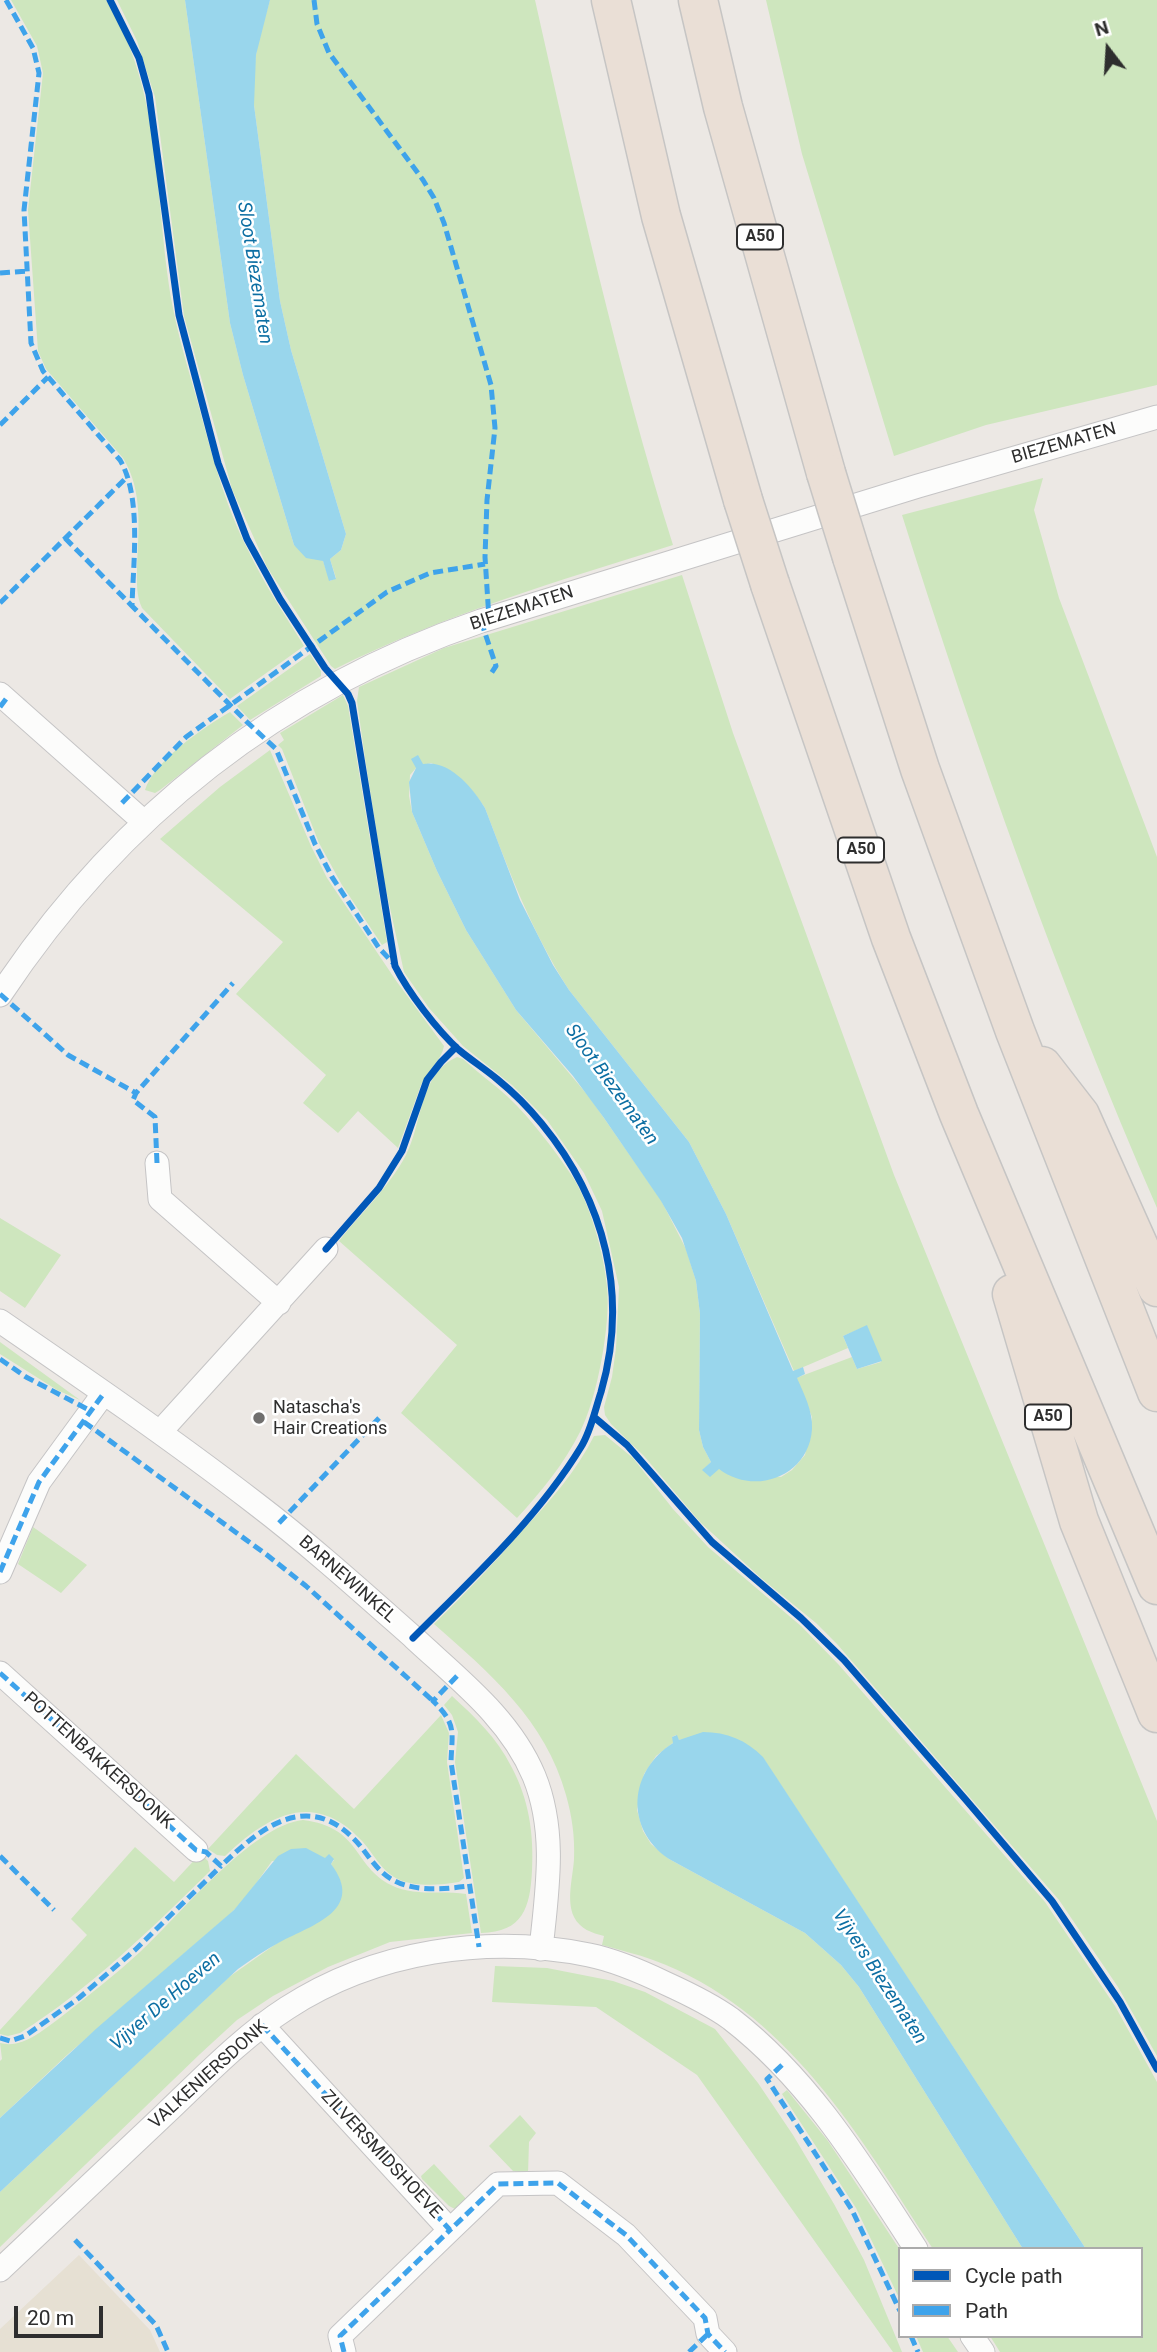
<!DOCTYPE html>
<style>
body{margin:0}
#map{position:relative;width:1157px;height:2352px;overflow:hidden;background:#ece8e4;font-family:Roboto,sans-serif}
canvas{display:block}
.legend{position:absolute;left:898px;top:2247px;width:245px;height:91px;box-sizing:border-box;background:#fff;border:2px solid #ababab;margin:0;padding:9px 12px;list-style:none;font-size:21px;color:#2e2e2e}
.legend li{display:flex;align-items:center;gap:14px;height:35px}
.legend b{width:35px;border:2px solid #ababab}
.north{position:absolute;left:1073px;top:14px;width:70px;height:70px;-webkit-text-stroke:5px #fff;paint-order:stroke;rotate:343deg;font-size:19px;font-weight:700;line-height:28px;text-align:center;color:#2e2e2e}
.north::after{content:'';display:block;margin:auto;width:24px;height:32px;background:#2e2e2e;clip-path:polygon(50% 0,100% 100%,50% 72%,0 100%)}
.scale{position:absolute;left:14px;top:2306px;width:89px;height:32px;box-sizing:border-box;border:4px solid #2e2e2e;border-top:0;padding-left:9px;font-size:21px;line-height:24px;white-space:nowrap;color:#2e2e2e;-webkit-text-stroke:5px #fff;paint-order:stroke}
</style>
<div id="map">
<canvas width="1157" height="2352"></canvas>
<ul class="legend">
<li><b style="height:9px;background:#0057b8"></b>Cycle path</li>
<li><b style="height:9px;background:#3ea3eb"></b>Path</li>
</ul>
<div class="north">N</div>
<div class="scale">20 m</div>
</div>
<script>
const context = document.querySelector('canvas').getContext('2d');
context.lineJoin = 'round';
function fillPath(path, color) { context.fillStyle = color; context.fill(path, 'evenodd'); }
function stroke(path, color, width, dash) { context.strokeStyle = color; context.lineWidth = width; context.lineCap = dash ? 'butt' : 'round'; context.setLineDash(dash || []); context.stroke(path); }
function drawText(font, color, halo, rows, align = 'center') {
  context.font = font + ' Roboto,sans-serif'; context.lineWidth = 5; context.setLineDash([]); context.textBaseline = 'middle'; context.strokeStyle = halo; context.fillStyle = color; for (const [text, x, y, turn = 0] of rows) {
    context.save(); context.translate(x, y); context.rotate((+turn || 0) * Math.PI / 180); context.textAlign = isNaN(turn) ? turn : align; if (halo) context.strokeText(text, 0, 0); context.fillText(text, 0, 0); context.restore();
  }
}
fillPath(new Path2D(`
 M79 2255 150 2330 160 2352H0V2329Z`), '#e6e0d3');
fillPath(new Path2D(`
 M11 0H106C163 90 154 201 172 303 178 336 188 368 197 400 211 451 224 503 248 550 264 584 285 615 304 646L230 699 142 608C136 595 137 583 137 570 138 532 144 492 123 458L46 369 38 351 28 210 43 73 37 46Z
 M117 0H185L230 323 243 375 294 545 323 561 330 581 336 578 330 559 341 550 346 534 291 350 280 301 254 105V69L258 41 270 0H535C576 183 617 366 673 545 558 581 443 615 335 669L331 666 267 567 232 489 184 316 155 97 137 41Z
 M766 0H1157V385L986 425 894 456 802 154Z
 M1043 478 1034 510 1059 598 1157 857V1208C1059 982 976 750 902 515Z
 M682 575 733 733 894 1175 1157 1821V2056L1118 1987 1059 1900 837 1644 816 1623 761 1578 700 1522 644 1456 611 1424 605 1415 604 1407 612 1377 616 1348 619 1287 602 1211 584 1173 547 1120 512 1085 463 1046 429 1008 404 972 385 885 365 758 357 701 359 687 444 648ZM431 763C455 773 471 786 485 808 510 874 531 930 569 990L689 1142 726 1214 794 1371 848 1348 843 1336 867 1326 881 1362 857 1369 852 1357 796 1378 812 1417 805 1455 792 1470 781 1477 719 1469 703 1470 711 1462 703 1447 699 1430 700 1314 696 1281 686 1249 661 1200 590 1098 516 1010 466 930 437 871 412 812 409 796 410 775 416 768Z
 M310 654 321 671V676L250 720 237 706Z
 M343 695 348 706 387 942 382 945 342 885 319 843 282 749 278 745 284 740 280 733Z
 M230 712 243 725 160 790 155 793 145 790C154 761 204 727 230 712Z
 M270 750 311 846 327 878 397 982 444 1046C442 1060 427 1071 421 1085L398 1148 358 1111 338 1133 303 1103 326 1075 236 994 283 942 160 839 220 787Z
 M457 1057 463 1059C478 1073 494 1084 508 1097 532 1120 553 1148 572 1176 590 1203 604 1254 607 1287 611 1324 597 1399 580 1432 564 1464 541 1492 517 1518L401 1413 457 1345 339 1241C361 1213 390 1186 406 1155 423 1122 419 1074 457 1057Z
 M0 1218 61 1255 25 1308 0 1291Z
 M0 1342 80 1400 57 1390 0 1354Z
 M605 1435 633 1458 673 1509 708 1547 801 1626 839 1665 1045 1902 1115 2006 1157 2082V2352H1000L990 2336H1141V2249H1086L763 1758C726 1731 724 1730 679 1740L676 1735 672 1737 674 1742 656 1756 644 1774 637 1810 643 1831 651 1844 669 1859 805 1933 841 1965 859 1987 1023 2249H933C859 2136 787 2009 653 1960 637 1954 619 1950 602 1945L604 1936C592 1933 580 1929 574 1917 566 1900 573 1877 574 1859 575 1837 572 1816 566 1795 546 1721 490 1673 434 1624 465 1594 494 1563 523 1530 550 1501 576 1472 594 1436Z
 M33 1527 87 1565 61 1593 18 1564Z
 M452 1696C475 1717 497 1738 511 1766 529 1799 534 1834 532 1871 530 1908 523 1932 481 1933L455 1762 458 1732 452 1715 444 1705Z
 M441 1715 449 1733 447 1762 464 1878 459 1882C441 1885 417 1887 400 1880 382 1872 375 1856 363 1842 315 1789 269 1814 225 1856L217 1855 208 1849 296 1754 354 1809Z
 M303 1820C361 1827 353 1866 391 1885 415 1897 441 1890 466 1894L472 1933 390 1942 328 1967 273 1996 237 2020 200 2054 0 2247V2192L229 1977 341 1898V1883L331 1864 334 1860 325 1858 272 1861 245 1899 229 1915 67 2055 0 2118V2061L2 2059 0 2043C23 2049 43 2030 61 2017 88 1996 115 1975 140 1952 179 1916 252 1825 303 1820Z
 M135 1847 174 1882 200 1854 208 1861 210 1871C150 1930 91 1988 20 2033L8 2036 0 2034V2030L87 1935 71 1919Z
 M495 1966 547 1968 613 1981 645 1992 715 2029 758 2083 793 2135 834 2204 864 2260 902 2352H893L697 2075 596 2007 492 2002Z
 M787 2090 828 2141 900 2250V2300L856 2208 782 2094Z
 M520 2115 536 2133 529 2142 528 2174 513 2171 489 2146Z
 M434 2164 469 2202 457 2210 449 2206 422 2179 421 2176Z
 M916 2336H947L958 2352H923Z`), '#cee6be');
fillPath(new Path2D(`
 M185 0H270L256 55 254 105 280 301 291 350 346 534 341 550 330 559 336 579 329 581 323 561 306 558 294 545 243 375 230 323Z
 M418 755 423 764C449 759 473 788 485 808L520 900 553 965 569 990 689 1142 726 1214 793 1371 803 1367 805 1374 797 1378C804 1394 813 1411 812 1429 809 1477 754 1496 719 1469L710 1477 702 1470 711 1462 703 1447 699 1430 700 1314 696 1281 682 1238 661 1201 604 1118 573 1076 516 1010 466 930 437 871 412 812 409 782 416 768 411 759Z
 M867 1325 882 1361 857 1369 843 1336Z
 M703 1732C727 1732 746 1740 763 1757L1086 2249H1023L859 1987 841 1965 805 1933 669 1859C624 1828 629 1771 673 1743L672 1737 677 1735 679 1740Z
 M306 1848 325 1858 329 1854 334 1859 331 1864C366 1910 312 1925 280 1942 265 1950 252 1959 238 1969L0 2192V2118L97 2028 234 1910 278 1856 291 1849Z`), '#99d6ec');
const street = new Path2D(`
 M0 694 144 822
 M0 995C118 817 279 690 481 621L918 486 1157 417
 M157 1163 160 1199 279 1303
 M0 1321C86 1380 172 1439 255 1503 310 1545 361 1591 413 1637 458 1679 510 1718 534 1776 557 1832 547 1891 541 1949
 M160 1432 326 1249
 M0 1572 39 1482 104 1393
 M0 1673 196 1850
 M262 2025 450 2230 498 2184 558 2183 626 2235 705 2318 708 2334 725 2352
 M0 2270C55 2218 110 2166 165 2114 204 2077 242 2037 287 2008 375 1951 487 1934 589 1955 614 1960 642 1972 665 1983 687 1993 712 2005 731 2019 811 2081 862 2166 916 2249
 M972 2336 983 2352
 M344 2352 340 2336 450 2230`);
const highway = new Path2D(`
 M611 0 661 216 743 500
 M698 0 723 107 826 473
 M852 557 920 769 1015 1031 1157 1392
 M770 584 891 938 959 1114 1157 1585
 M1042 1066 1080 1115 1157 1287
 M1012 1294 1079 1521 1157 1713`);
stroke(street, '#c5c4c5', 25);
stroke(highway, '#c6c5c4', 41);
stroke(street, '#fcfcfb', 23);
stroke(highway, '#eadfd6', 38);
const highwayBridge = new Path2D(`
 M826 473 852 557
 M743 500 770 584`);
stroke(highwayBridge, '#c6c5c4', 41, []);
stroke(highwayBridge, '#eadfd6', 38);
stroke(new Path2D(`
 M6 0 33 48 39 73 24 210 31 343 43 371 120 460C142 497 133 564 132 606L247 722 276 749 315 844 332 877 379 948 393 963
 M314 0 317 24 329 53 423 180 434 198 444 223 491 385 495 428 487 500 485 557 489 619
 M0 273 27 271
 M0 425 48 377
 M65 538 132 606
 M0 603 128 476
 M481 621 496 666 490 675
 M0 707 6 699
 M122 803 186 737 387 592 430 573 485 564
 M0 994 68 1055 136 1093
 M157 1163 155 1117 133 1100 136 1093 233 983
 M0 1359 26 1377 91 1411
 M84 1422 267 1555 306 1586 433 1701
 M279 1523 381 1416
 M0 1572 39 1482 104 1393
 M0 1673 196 1850 206 1852 221 1866C259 1829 306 1790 354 1839 368 1853 376 1872 395 1881 417 1892 446 1889 469 1886
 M457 1676 433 1701C457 1724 452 1732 451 1762L479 1947
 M0 1856 54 1910
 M262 2025 450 2230 498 2184 558 2183 626 2235 705 2318 708 2334 725 2352
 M0 2038 10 2041 25 2036 79 1998 135 1950 221 1866
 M782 2065 767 2079 852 2210 900 2311
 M75 2240 156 2325 168 2352
 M911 2336 918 2352
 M344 2352 340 2336 450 2230
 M689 2352 708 2334`), '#3ea3eb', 5, [10, 5]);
stroke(new Path2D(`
 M110 0 139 58 149 94 179 315 218 463 247 539 280 599 325 668 348 694 352 703 395 966C408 992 437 1030 459 1050 471 1060 485 1069 497 1079 513 1092 529 1108 542 1124 605 1201 629 1295 601 1392 595 1410 591 1431 581 1447 537 1519 472 1579 413 1638
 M326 1249 379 1188 402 1151 427 1080 441 1062 456 1047
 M594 1417 627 1445 712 1542 801 1618 844 1660 966 1800 1052 1901 1120 2002 1157 2069`), '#0057b8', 7);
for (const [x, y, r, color] of [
 [259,1418,7,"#706f6e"]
]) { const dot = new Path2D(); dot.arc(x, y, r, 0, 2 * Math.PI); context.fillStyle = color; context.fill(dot); stroke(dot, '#fff', 2.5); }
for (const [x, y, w] of [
 [760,237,46],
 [861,850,46],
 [1048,1417,46]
]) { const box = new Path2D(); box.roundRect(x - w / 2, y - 12.5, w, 25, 5); context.fillStyle = '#fff'; context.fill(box); stroke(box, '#2e2e2e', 2); }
drawText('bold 16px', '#2e2e2e', null, [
 ["A50",760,237],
 ["A50",861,850],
 ["A50",1048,1417]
]);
drawText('18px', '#2e2e2e', '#fff', [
 ["BIEZEMATEN",1064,444,-16],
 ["BIEZEMATEN",522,609,-18],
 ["BARNEWINKEL",347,1580,41],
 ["POTTENBAKKERSDONK",98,1761,42],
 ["VALKENIERSDONK",209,2075,-42],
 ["ZILVERSMIDSHOEVE",381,2155,47]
]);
drawText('18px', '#2e2e2e', '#fff', [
 ["Natascha's",273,1408],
 ["Hair Creations",273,1429]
], 'left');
drawText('italic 19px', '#0d6fa3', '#fff', [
 ["Sloot Biezematen",254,273,81],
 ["Sloot Biezematen",611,1085,54],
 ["Vijvers Biezematen",879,1977,57],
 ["Vijver De Hoeven",166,2002,-41]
]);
</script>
